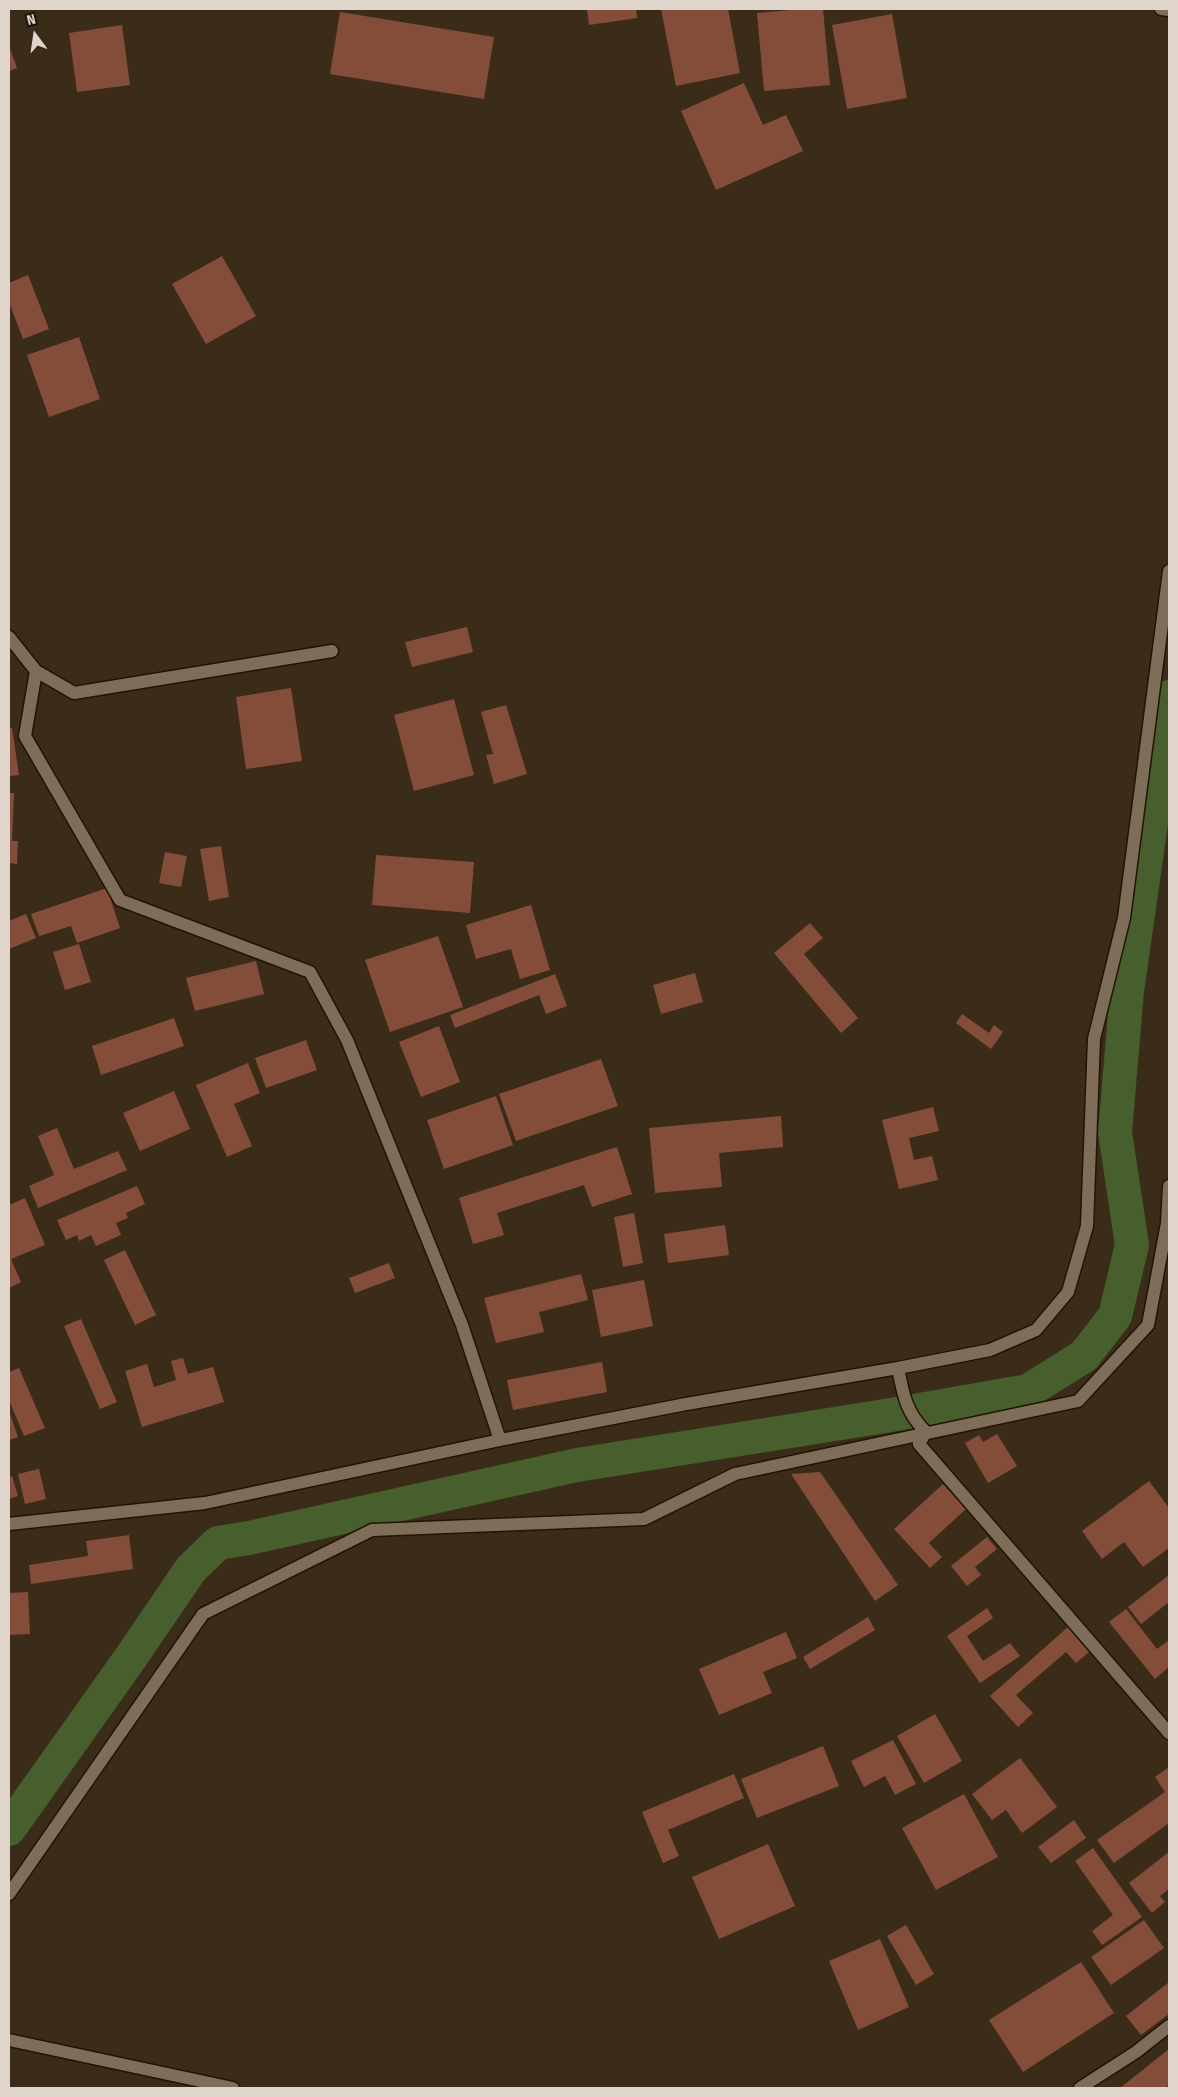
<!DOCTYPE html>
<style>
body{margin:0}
#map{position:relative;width:1178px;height:2097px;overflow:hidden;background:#3b2c1a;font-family:"Fira Sans Condensed",sans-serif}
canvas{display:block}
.frame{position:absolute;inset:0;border:10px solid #dfd5ca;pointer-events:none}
.north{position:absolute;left:10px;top:10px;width:50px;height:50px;-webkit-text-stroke:4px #1d160e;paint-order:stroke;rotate:346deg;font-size:14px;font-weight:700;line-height:20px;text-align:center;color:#dfd5ca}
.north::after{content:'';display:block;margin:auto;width:18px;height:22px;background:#dfd5ca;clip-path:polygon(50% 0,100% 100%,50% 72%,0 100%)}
</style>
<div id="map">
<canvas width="1178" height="2097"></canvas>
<div class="frame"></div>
<div class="north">N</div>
</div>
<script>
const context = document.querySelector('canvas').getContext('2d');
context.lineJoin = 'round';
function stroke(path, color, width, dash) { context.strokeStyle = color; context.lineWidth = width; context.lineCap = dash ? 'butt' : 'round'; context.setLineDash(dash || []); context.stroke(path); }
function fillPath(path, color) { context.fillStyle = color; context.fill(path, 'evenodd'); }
stroke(new Path2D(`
 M9 1829 129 1660 191 1569 218 1543 249 1538 577 1465 885 1416 1028 1391 1084 1356 1115 1316 1132 1245 1115 1132 1127 991 1169 697`), '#465f2d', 34);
fillPath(new Path2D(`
 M587 9H636L637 18 589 25Z
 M661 9H728L740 73 676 86Z
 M803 9H823L830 85 764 91 757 13Z
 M340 12 494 37 484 99 330 74Z
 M892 14 907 98 847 109 832 25Z
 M122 25 130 85 77 92 69 33Z
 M9 46 17 68 9 71Z
 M744 83 763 125 786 115 803 151 716 190 681 111Z
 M222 256 256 316 206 344 172 284Z
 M28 275 49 329 23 339 9 302V283Z
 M79 337 100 399 49 417 27 355Z
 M467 627 473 652 412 667 405 642Z
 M291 688 302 761 246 769 236 697Z
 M454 699 474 775 414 791 394 715Z
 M506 705 527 774 494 784 486 755 493 754 481 712Z
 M9 728H12L19 775 9 776Z
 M9 793H14L12 841H18L17 864 9 863Z
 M221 846 229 897 209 901 200 849Z
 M165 852 187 856 181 887 159 883Z
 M376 855 474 862 470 913 372 905Z
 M107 888 120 928 77 943 71 926 39 936 31 914Z
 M531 905 550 970 520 979 511 949 476 959 466 925Z
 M26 914 36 938 9 949V921Z
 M810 923 823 938 804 954 858 1018 841 1033 774 953Z
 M438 936 463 1007 390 1032 365 960Z
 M79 944 91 982 65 990 53 952Z
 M256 961 264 994 195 1011 186 978Z
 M695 973 703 1002 661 1014 653 985Z
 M555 974 567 1006 546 1014 539 995 455 1028 450 1015Z
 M962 1014 989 1033 994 1025 1003 1032 991 1049 956 1023Z
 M174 1018 184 1046 101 1075 92 1046Z
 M439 1026 460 1082 421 1097 399 1042Z
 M306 1040 317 1070 266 1088 255 1058Z
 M601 1059 618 1106 516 1141 499 1094Z
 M248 1063 260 1093 234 1104 252 1146 227 1157 196 1085Z
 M174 1091 190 1129 140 1151 123 1113Z
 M496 1096 513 1145 444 1169 427 1120Z
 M933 1107 939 1131 909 1138 914 1160 932 1156 938 1180 899 1189 882 1120Z
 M781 1116 783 1147 719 1153 722 1187 655 1193 649 1128Z
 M57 1128 74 1169 118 1151 127 1170 38 1208 29 1186 54 1175 38 1136Z
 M617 1147 632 1194 592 1207 584 1185 497 1213 504 1235 473 1244 459 1198Z
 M137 1186 145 1204 126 1213 128 1218 116 1223 121 1235 96 1246 91 1235 79 1241 77 1235 66 1240 57 1220Z
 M25 1198 45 1245 11 1259 21 1282 9 1288V1205Z
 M634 1213 643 1263 623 1267 614 1217Z
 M725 1225 729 1255 668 1263 664 1234Z
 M125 1250 156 1315 135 1325 104 1260Z
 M389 1263 395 1278 355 1293 349 1278Z
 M581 1274 588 1300 539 1312 544 1332 496 1343 484 1298Z
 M644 1280 653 1326 601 1337 592 1290Z
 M81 1319 117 1402 100 1409 64 1326Z
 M183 1358 188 1374 213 1367 224 1402 142 1427 125 1371 147 1364 154 1387 176 1380 171 1361Z
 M602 1362 607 1392 513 1410 507 1380Z
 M19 1368 45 1428 24 1436 9 1400V1372Z
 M9 1411 18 1437 9 1440Z
 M997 1434 1017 1466 988 1483 965 1443 979 1435 983 1442Z
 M39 1469 46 1499 25 1504 18 1474Z
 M820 1472 898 1585 875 1601 791 1474Z
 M12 1476 18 1496 9 1499V1477Z
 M1149 1481 1169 1508V1548L1143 1567 1124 1542 1102 1559 1082 1531Z
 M943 1484 966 1509 929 1543 942 1557 930 1568 894 1529Z
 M129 1535 133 1569 31 1584 29 1565 88 1556 86 1541Z
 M987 1537 997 1549 975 1567 981 1575 967 1586 951 1566Z
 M1169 1575V1602L1141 1624 1128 1607Z
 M28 1592 30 1634 9 1635V1593Z
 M987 1608 993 1618 967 1636 983 1661 1010 1643 1020 1656 980 1683 947 1636Z
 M1126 1609 1157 1649 1169 1640V1667L1155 1679 1109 1622Z
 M868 1617 875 1630 810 1669 803 1657Z
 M1068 1627 1089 1652 1076 1663 1066 1652 1016 1695 1033 1713 1018 1727 990 1696Z
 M786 1632 797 1658 763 1672 772 1693 719 1715 699 1669Z
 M935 1714 962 1761 924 1783 897 1736Z
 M893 1740 916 1784 895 1795 885 1776 864 1787 851 1761Z
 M823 1746 839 1786 757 1818 741 1779Z
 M1020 1758 1057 1807 1022 1833 1006 1810 992 1820 972 1794Z
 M1169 1767V1823L1114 1863 1097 1840 1165 1792 1155 1777Z
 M734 1774 744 1798 668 1830 679 1856 663 1863 642 1812Z
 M964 1794 998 1857 936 1890 902 1828Z
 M1074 1820 1086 1838 1051 1863 1038 1847Z
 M768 1844 795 1906 719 1939 692 1877Z
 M1093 1848 1142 1917 1102 1945 1092 1931 1113 1915 1075 1861Z
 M1169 1852V1889L1160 1896 1165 1902 1152 1913 1129 1883Z
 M1144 1920 1164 1948 1111 1985 1091 1957Z
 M906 1925 934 1974 916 1985 887 1936Z
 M880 1939 909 2007 858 2030 829 1961Z
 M1081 1962 1114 2013 1023 2072 989 2020Z
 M1169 1982V2014L1141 2035 1126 2016Z
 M1169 2049V2085L1165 2088H1120Z`), '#844d39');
const minor = new Path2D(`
 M1161 9 1169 10
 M9 637 36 671 74 693 332 651
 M36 671 25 736 120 900 310 972 347 1040 462 1325 500 1440
 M898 1368C903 1394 906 1413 926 1432L919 1444 1169 1733
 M9 1524 205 1503 500 1440 686 1404 898 1368 990 1350 1036 1330 1068 1292 1087 1226 1094 1039 1124 918 1169 571
 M9 1894 203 1614 372 1530 644 1519 735 1474 1078 1401 1148 1325 1167 1223 1169 1186
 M9 2040 233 2088
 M1080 2088 1136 2052 1169 2026`);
stroke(minor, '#221403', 15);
stroke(minor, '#7e6d58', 12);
</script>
